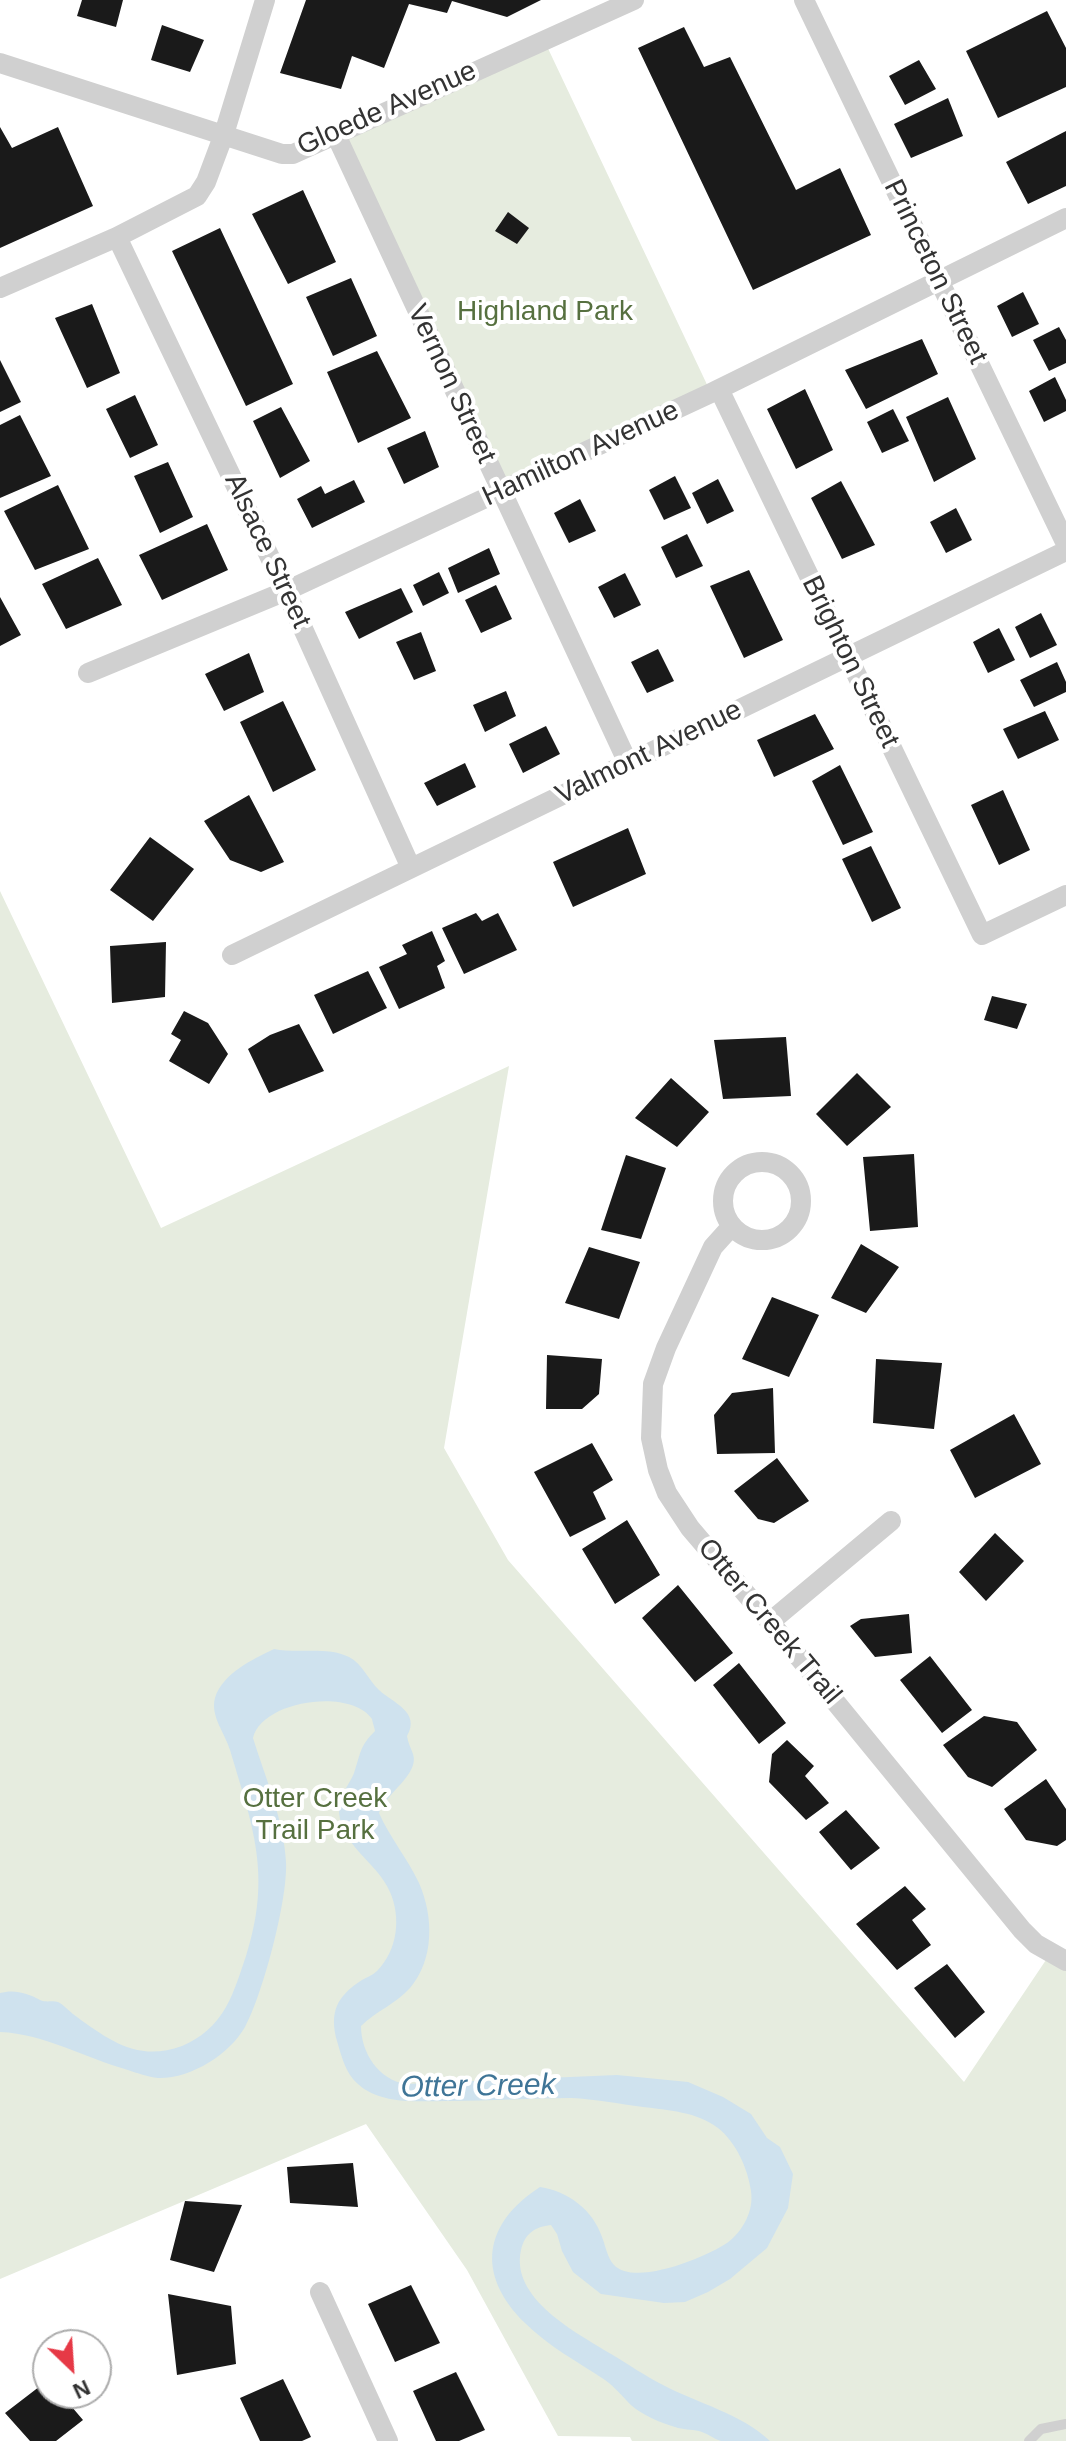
<!DOCTYPE html>
<style>
body{margin:0}
#map{position:relative;width:1066px;height:2441px;overflow:hidden;background:#fff;font-family:Arial,sans-serif}
canvas{display:block}
.north{position:absolute;left:32px;top:2329px;width:80px;height:80px;box-sizing:border-box;background:#fff;border:2px solid #adadad;border-radius:50%;rotate:155deg;font-size:22px;font-weight:700;line-height:32px;text-align:center;color:#333}
.north::after{content:'';display:block;margin:auto;width:28px;height:36px;background:#e63946;clip-path:polygon(50% 0,100% 100%,50% 72%,0 100%)}
</style>
<div id="map">
<canvas width="1066" height="2441"></canvas>
<div class="north">N</div>
</div>
<script>
const context = document.querySelector('canvas').getContext('2d');
context.lineJoin = 'round';
function fillPath(path, color) { context.fillStyle = color; context.fill(path, 'evenodd'); }
function stroke(path, color, width, dash) { context.strokeStyle = color; context.lineWidth = width; context.lineCap = dash ? 'butt' : 'round'; context.setLineDash(dash || []); context.stroke(path); }
function drawText(font, color, halo, rows, align = 'center') {
  context.font = font + ' Arial,sans-serif'; context.lineWidth = 8; context.setLineDash([]); context.textBaseline = 'middle'; context.strokeStyle = halo; context.fillStyle = color; for (const [text, x, y, turn = 0] of rows) {
    context.save(); context.translate(x, y); context.rotate((+turn || 0) * Math.PI / 180); context.textAlign = isNaN(turn) ? turn : align; if (halo) context.strokeText(text, 0, 0); context.fillText(text, 0, 0); context.restore();
  }
}
fillPath(new Path2D(`
 M544 40 711 393 502 490 336 135Z
 M0 891 161 1228 509 1066 444 1448 508 1560 964 2082 1050 1954 1066 1958V2441H632L630 2437 558 2436 467 2270 366 2124 0 2279Z`), '#e6ecdf');
fillPath(new Path2D(`
 M274 1649C298 1654 327 1646 349 1657 363 1664 368 1680 379 1690 393 1703 421 1712 407 1736 408 1743 411 1748 413 1754 420 1774 385 1794 379 1813 390 1838 408 1859 419 1883 434 1917 434 1960 410 1988 396 2004 376 2011 361 2026 361 2053 379 2080 406 2084L617 2075 688 2082 723 2097 751 2114 767 2138 780 2147 793 2174 788 2208 767 2248 730 2279 708 2292 685 2302 664 2303 601 2294 573 2272 562 2251 557 2234 551 2225C535 2227 525 2233 521 2250 510 2299 577 2333 611 2354 628 2364 645 2376 663 2385 699 2404 740 2413 770 2441 755 2441 736 2441 721 2441 714 2439 707 2433 699 2431 691 2429 683 2430 675 2427 661 2423 642 2415 631 2405 623 2397 615 2387 605 2380 578 2362 548 2346 525 2323 475 2274 484 2223 540 2187 568 2191 593 2210 602 2237 606 2247 607 2257 614 2265 635 2287 706 2257 727 2243 743 2231 754 2211 751 2191 748 2169 736 2142 718 2128 698 2112 667 2110 643 2107 619 2104 595 2099 571 2098 530 2098 490 2101 450 2101 418 2101 376 2106 353 2079 344 2068 341 2054 337 2041 329 2012 337 1996 362 1980 367 1977 373 1975 377 1971 398 1950 401 1917 390 1892 377 1861 337 1844 339 1806 340 1794 350 1784 354 1773 361 1753 359 1747 375 1731 375 1730 372 1720 372 1719 350 1687 261 1701 253 1738 265 1777 284 1820 286 1862 288 1899 263 1994 245 2027 229 2055 190 2079 158 2078 148 2077 137 2073 128 2070 85 2058 45 2034 0 2032V1993C14 1989 28 1993 40 2000 47 2003 52 2000 58 2002 64 2005 71 2013 77 2017 110 2041 139 2062 182 2046 201 2038 216 2025 226 2007 235 1991 240 1973 246 1956 272 1875 253 1827 230 1750 225 1733 210 1716 215 1698 222 1674 253 1659 274 1649Z`), '#cfe2ee');
fillPath(new Path2D(`
 M82 0H123L116 27 77 16Z
 M306 0H541L507 17 452 1 447 13 409 4 384 68 352 56 341 89 280 73Z
 M1047 11 1066 48V87L998 118 966 51Z
 M162 25 204 40 190 72 151 60Z
 M684 27 704 67 730 57 796 190 840 168 871 235 753 290 638 48Z
 M919 60 936 89 905 105 889 76Z
 M948 98 963 136 911 158 894 124Z
 M0 127 12 148 58 127 93 206 0 248Z
 M1066 131V186L1028 204 1006 162Z
 M303 190 336 262 288 284 252 214Z
 M508 212 529 228 517 244 495 231Z
 M220 228 293 384 246 406 172 251Z
 M351 278 377 336 333 356 306 297Z
 M1023 292 1039 324 1012 337 997 306Z
 M92 304 120 373 87 388 55 318Z
 M1059 327 1066 340V363L1049 371 1033 340Z
 M922 339 938 374 866 409 845 370Z
 M377 351 411 418 358 443 327 372Z
 M0 360 21 402 0 412Z
 M1055 377 1066 400V411L1044 422 1029 391Z
 M805 389 833 450 796 469 767 409Z
 M135 395 158 445 130 458 106 409Z
 M948 397 976 459 934 482 906 417Z
 M281 407 310 461 280 478 253 421Z
 M893 409 909 441 882 453 867 422Z
 M20 415 51 476 0 498V425Z
 M425 431 439 467 404 484 387 448Z
 M168 462 193 517 160 533 134 476Z
 M675 476 691 508 664 520 649 490Z
 M718 479 734 511 707 524 692 493Z
 M354 480 365 502 312 528 297 499 321 486 325 494Z
 M841 481 875 545 842 559 811 498Z
 M58 485 89 549 35 570 4 511Z
 M580 499 596 531 569 543 554 513Z
 M956 508 972 540 946 553 930 522Z
 M207 524 228 570 162 600 139 555Z
 M687 534 703 566 676 578 661 547Z
 M489 548 500 574 458 593 448 568Z
 M98 558 122 605 66 629 42 584Z
 M749 570 783 640 744 658 710 586Z
 M439 572 449 593 423 606 413 585Z
 M625 573 641 605 614 618 598 587Z
 M496 585 512 619 481 633 465 600Z
 M401 588 413 612 359 639 345 612Z
 M0 597 21 635 0 646Z
 M1041 613 1057 645 1030 658 1015 627Z
 M999 628 1015 660 988 673 973 642Z
 M421 632 436 671 414 680 396 642Z
 M658 649 674 681 647 693 631 662Z
 M249 653 264 692 224 711 205 674Z
 M1057 662 1066 682V692L1034 707 1020 680Z
 M506 691 516 716 485 732 473 705Z
 M283 701 316 770 273 792 240 722Z
 M1045 711 1059 740 1018 759 1003 729Z
 M815 714 834 749 774 777 757 740Z
 M546 726 560 754 523 773 509 744Z
 M465 763 476 787 437 806 424 783Z
 M840 765 873 832 843 845 812 781Z
 M1003 790 1030 850 999 865 971 805Z
 M249 795 284 862 261 872 230 860 204 821Z
 M628 828 646 874 573 907 553 862Z
 M150 837 194 869 153 921 110 890Z
 M871 846 901 908 872 922 842 859Z
 M476 913 482 921 498 913 517 950 464 974 442 928Z
 M432 931 445 961 437 966 445 988 399 1009 379 967 407 954 402 945Z
 M166 942 165 997 112 1003 110 946Z
 M368 971 387 1008 333 1034 314 995Z
 M992 996 1027 1004 1017 1029 984 1020Z
 M184 1011 208 1023 228 1054 209 1084 169 1061 181 1040 171 1034Z
 M299 1024 324 1071 269 1093 248 1049 270 1035Z
 M786 1037 791 1096 723 1099 714 1040Z
 M857 1073 891 1107 847 1146 816 1114Z
 M671 1078 709 1112 677 1147 635 1118Z
 M914 1154 918 1227 870 1231 863 1157Z
 M626 1155 666 1168 641 1239 601 1230Z
 M861 1244 899 1267 866 1313 831 1298Z
 M589 1247 640 1262 619 1319 565 1303Z
 M772 1297 819 1315 789 1377 742 1359Z
 M547 1355 602 1359 599 1394 582 1409H546Z
 M876 1359 942 1363 934 1429 873 1423Z
 M773 1388 775 1453 717 1454 714 1415 732 1393Z
 M1014 1414 1041 1464 975 1498 950 1450Z
 M592 1443 613 1480 593 1492 606 1519 570 1537 534 1472Z
 M777 1458 809 1501 774 1523 758 1519 734 1491Z
 M627 1520 660 1575 615 1604 582 1549Z
 M995 1533 1024 1561 986 1601 959 1572Z
 M678 1585 733 1653 695 1682 642 1618Z
 M909 1614 912 1653 875 1657 850 1626 861 1619Z
 M930 1656 972 1710 942 1733 900 1680Z
 M739 1663 786 1723 759 1744 713 1685Z
 M984 1716 1017 1722 1037 1750 992 1787 968 1777 943 1745Z
 M787 1740 814 1766 805 1776 829 1803 806 1820 769 1782 772 1754Z
 M1046 1779 1066 1809V1840L1057 1846 1026 1840 1004 1809Z
 M846 1810 880 1848 851 1870 819 1832Z
 M905 1886 926 1909 912 1920 931 1945 897 1970 856 1924Z
 M947 1964 985 2012 955 2038 914 1988Z
 M353 2163 358 2207 290 2203 287 2167Z
 M185 2201 242 2205 214 2272 170 2260Z
 M411 2285 440 2343 395 2362 368 2304Z
 M168 2294 231 2306 236 2364 177 2375Z
 M456 2372 485 2430 459 2441H436L413 2391Z
 M283 2379 311 2437 302 2441H260L240 2398Z
 M48 2380V2393H60L83 2420 56 2441H30L5 2413Z`), '#1a1a1a');
stroke(new Path2D(`
 M1029 2441 1041 2429 1066 2424`), '#d0d0d0', 10);
stroke(new Path2D(`
 M804 0 1066 544
 M0 63 282 154H293L634 0
 M336 135 628 763
 M117 237 286 591 411 868
 M0 288 117 237 197 196 206 182 224 134 265 0
 M719 389 982 935 1066 895
 M88 673 286 591 711 393 1066 218
 M232 955 1066 551
 M723 1201a39 39 0 1 1 78 0a39 39 0 1 1-78 0Z
 M731 1227 713 1247 666 1348 653 1384 651 1438 658 1470 667 1493 690 1528 770 1622 1022 1930 1036 1944 1066 1961
 M770 1622 891 1521
 M320 2292 388 2441`), '#d0d0d0', 20);
drawText('28px', '#333', '#fff', [
 ["Gloede Avenue",387,109,-24],
 ["Princeton Street",935,272,64],
 ["Vernon Street",451,384,65],
 ["Hamilton Avenue",581,454,-25],
 ["Alsace Street",267,551,65],
 ["Brighton Street",850,662,64],
 ["Valmont Avenue",649,753,-26],
 ["Otter Creek Trail",769,1622,50]
]);
drawText('28px', '#56703f', '#fff', [
 ["Highland Park",545,312],
 ["Otter Creek",315,1799],
 ["Trail Park",315,1831]
]);
drawText('italic 30px', '#3f7597', '#fff', [
 ["Otter Creek",478,2087,-1]
]);
</script>
